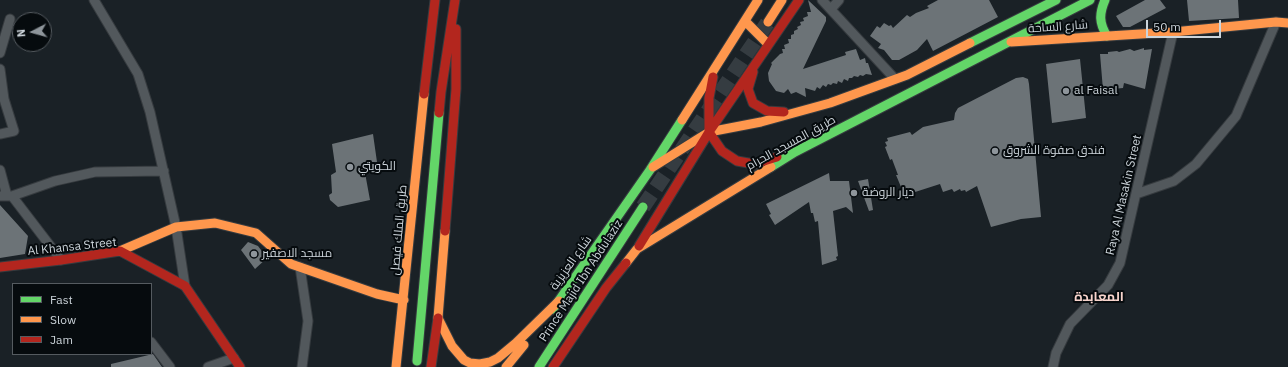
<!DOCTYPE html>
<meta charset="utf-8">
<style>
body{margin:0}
#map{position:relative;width:1288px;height:367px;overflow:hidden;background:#1a2126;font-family:"IBM Plex Sans",sans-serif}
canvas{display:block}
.legend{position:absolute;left:12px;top:283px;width:140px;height:72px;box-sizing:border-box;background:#060b0e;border:1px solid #555b60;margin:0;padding:5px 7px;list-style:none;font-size:12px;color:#ccd4da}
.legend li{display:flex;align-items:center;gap:8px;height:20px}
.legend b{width:20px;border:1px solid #555b60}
.north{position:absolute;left:12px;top:12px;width:40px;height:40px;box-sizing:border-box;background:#060b0e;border:1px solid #555b60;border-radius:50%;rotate:264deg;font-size:11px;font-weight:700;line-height:16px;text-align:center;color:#ccd4da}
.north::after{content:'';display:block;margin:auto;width:14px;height:18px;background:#8e959b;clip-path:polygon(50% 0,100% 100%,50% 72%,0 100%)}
.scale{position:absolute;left:1146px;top:20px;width:75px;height:18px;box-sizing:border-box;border:2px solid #ccd4da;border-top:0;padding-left:5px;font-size:12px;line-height:14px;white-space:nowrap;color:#ccd4da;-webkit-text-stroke:3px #060b0e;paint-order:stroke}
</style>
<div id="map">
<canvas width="1288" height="367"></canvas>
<ul class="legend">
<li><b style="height:5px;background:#63d668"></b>Fast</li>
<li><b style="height:5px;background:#ff974d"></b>Slow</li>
<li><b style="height:5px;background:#b3261e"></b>Jam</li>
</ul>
<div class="north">N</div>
<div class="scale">50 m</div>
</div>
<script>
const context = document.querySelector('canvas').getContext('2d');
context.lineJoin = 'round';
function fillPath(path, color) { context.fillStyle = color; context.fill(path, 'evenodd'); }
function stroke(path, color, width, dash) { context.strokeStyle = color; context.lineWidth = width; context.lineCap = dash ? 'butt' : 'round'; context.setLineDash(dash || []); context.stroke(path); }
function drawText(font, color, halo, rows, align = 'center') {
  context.font = font + ' "IBM Plex Sans",Cairo,sans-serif'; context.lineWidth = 4; context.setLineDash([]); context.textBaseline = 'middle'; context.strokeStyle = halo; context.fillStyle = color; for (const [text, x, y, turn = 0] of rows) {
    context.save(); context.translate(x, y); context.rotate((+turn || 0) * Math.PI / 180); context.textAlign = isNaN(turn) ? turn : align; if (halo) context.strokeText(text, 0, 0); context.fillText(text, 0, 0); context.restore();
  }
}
fillPath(new Path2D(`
 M808 0 826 17V21L803 69 846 55 845 52 856 49 860 60 865 58 866 63H868L872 75 866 74 863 76 860 75 858 77 854 76 852 78H849L848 81 844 79 842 83 838 81 837 84 833 83 831 85 828 84 826 87 823 85 820 89 817 87 815 91 805 88 806 97 796 92 791 94 788 89 784 93 776 91 769 81 768 73 772 64 771 63 780 54 783 53 782 49H785L784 45 789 43 788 39H791V35L794 34V31L798 29 797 27 801 25 800 22 804 21 803 18 808 16 807 12H811Z
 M938 0H989L998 17 933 51 927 39 917 50 899 60H892L884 50 878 48 881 44 870 36 877 26 880 28 884 23 889 26 891 25 893 28 907 15 910 17 916 13 929 8 927 6Z
 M1145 0H1160L1166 8 1130 27H1123L1116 16Z
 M1187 0H1238L1239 18 1189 21Z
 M1144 48V50L1152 49 1145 89 1124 83 1123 88 1103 90 1100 54H1108V52L1117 51 1119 52 1130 49 1134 51Z
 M1080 59 1086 118 1052 123 1046 64Z
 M1023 77 1028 79 1029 84 1041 217 1021 219 991 227 977 186 966 192 965 190 961 191 960 189 954 192 952 189 943 192 940 184 912 193 911 191 905 194 902 187H901L896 175H898L892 159 890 160 885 147 887 146 885 142 888 141 887 138 910 132 912 135 923 127 954 120 955 113 958 108 1016 78Z
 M373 134 377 162H363L370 200 338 207 330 200 329 195 332 193 331 175 336 172 332 144Z
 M829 173 830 181H849L853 213 846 207 833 211 838 256 836 257 837 260 822 265 818 221 815 222 813 213H811L809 202 775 225 769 215 771 214 766 204Z
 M868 179 873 210 869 211 858 181Z
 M0 205 28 236 25 254 0 258Z
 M248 242 258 246 267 258 255 269 241 250Z
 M153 354 162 367H111V364Z`), '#6c7377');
stroke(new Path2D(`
 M643 207 768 22`), '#353c41', 15, [15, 8]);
const street = new Path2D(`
 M94 0 138 74 150 112 176 227 185 286
 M822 0 895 79
 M831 9 839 0
 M0 53 10 19
 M0 69 4 99 14 131 0 134
 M0 170 7 196
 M1136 194 1174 181 1196 164 1236 116 1276 22
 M0 196H12L61 260
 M12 196 55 181 95 172 164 171
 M300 267 308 321 302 367
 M151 342 170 367
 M208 367 234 358
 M1053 367 1056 353 1070 324 1108 285 1120 263 1173 32`);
const fast = new Path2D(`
 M1105 0C1099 14 1099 23 1107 36
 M970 43 1056 0
 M771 167 795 152 1090 0
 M553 309 650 170 682 120
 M417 361 439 113
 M539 367 643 207`);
const slow = new Path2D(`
 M745 21 768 44
 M768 22 782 0
 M1011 42 1173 32 1276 22 1288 23
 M682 120 758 0
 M653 167 709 132 761 122 830 103 907 75 970 43
 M445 231 438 318 452 346 464 360 470 363 480 364 490 362 498 358 516 343 559 301
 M120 251 176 227 215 223 256 233 291 264 377 294 404 300
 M626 263 637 249 771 167
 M396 367 424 94
 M506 367 524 345`);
const jam = new Path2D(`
 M753 72 748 89 753 103 767 111 784 112
 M713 77 709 98V132L722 151 737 161 754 164 777 157
 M424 94 435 0
 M439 113 441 92 455 0
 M445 231 456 89V29
 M639 246 709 132 799 0
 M0 267 61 260 120 251 185 286 240 367
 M431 367 438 318
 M553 367 606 288 626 263`);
stroke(street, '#363b3f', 11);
stroke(fast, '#363b3f', 11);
stroke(slow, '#363b3f', 11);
stroke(jam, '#363b3f', 11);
stroke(street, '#52585c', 9);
stroke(fast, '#63d668', 9);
stroke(slow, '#ff974d', 9);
stroke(jam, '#b3261e', 9);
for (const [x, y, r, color] of [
 [1066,91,4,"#8e959b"],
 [995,151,4,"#8e959b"],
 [350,167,4,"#8e959b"],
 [854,193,4,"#8e959b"],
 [254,254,4,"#8e959b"]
]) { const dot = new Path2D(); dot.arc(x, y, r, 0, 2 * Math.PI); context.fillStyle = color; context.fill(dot); stroke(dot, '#060b0e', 1.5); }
drawText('12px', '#ccd4da', '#060b0e', [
 ["شارع الساحة",1058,27,-4],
 ["طريق المسجد الحرام",791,143,-29],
 ["Raya Al Masakin Street",1124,195,-77],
 ["طريق الملك فيصل",399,230,-85],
 ["Al Khansa Street",72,247,-6],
 ["شارع العزيزية",571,263,-55],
 ["Prince Majid Ibn Abdulaziz",581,281,-57]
]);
drawText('12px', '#ccd4da', '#060b0e', [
 ["al Faisal",1074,91],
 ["فندق صفوة الشروق",1003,151],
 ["الكويتي",358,167],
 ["ديار الروضة",862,193],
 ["مسجد الاصفير",262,254]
], 'left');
drawText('bold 13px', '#f7d4cc', '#060b0e', [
 ["المعابدة",1099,297]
]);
</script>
